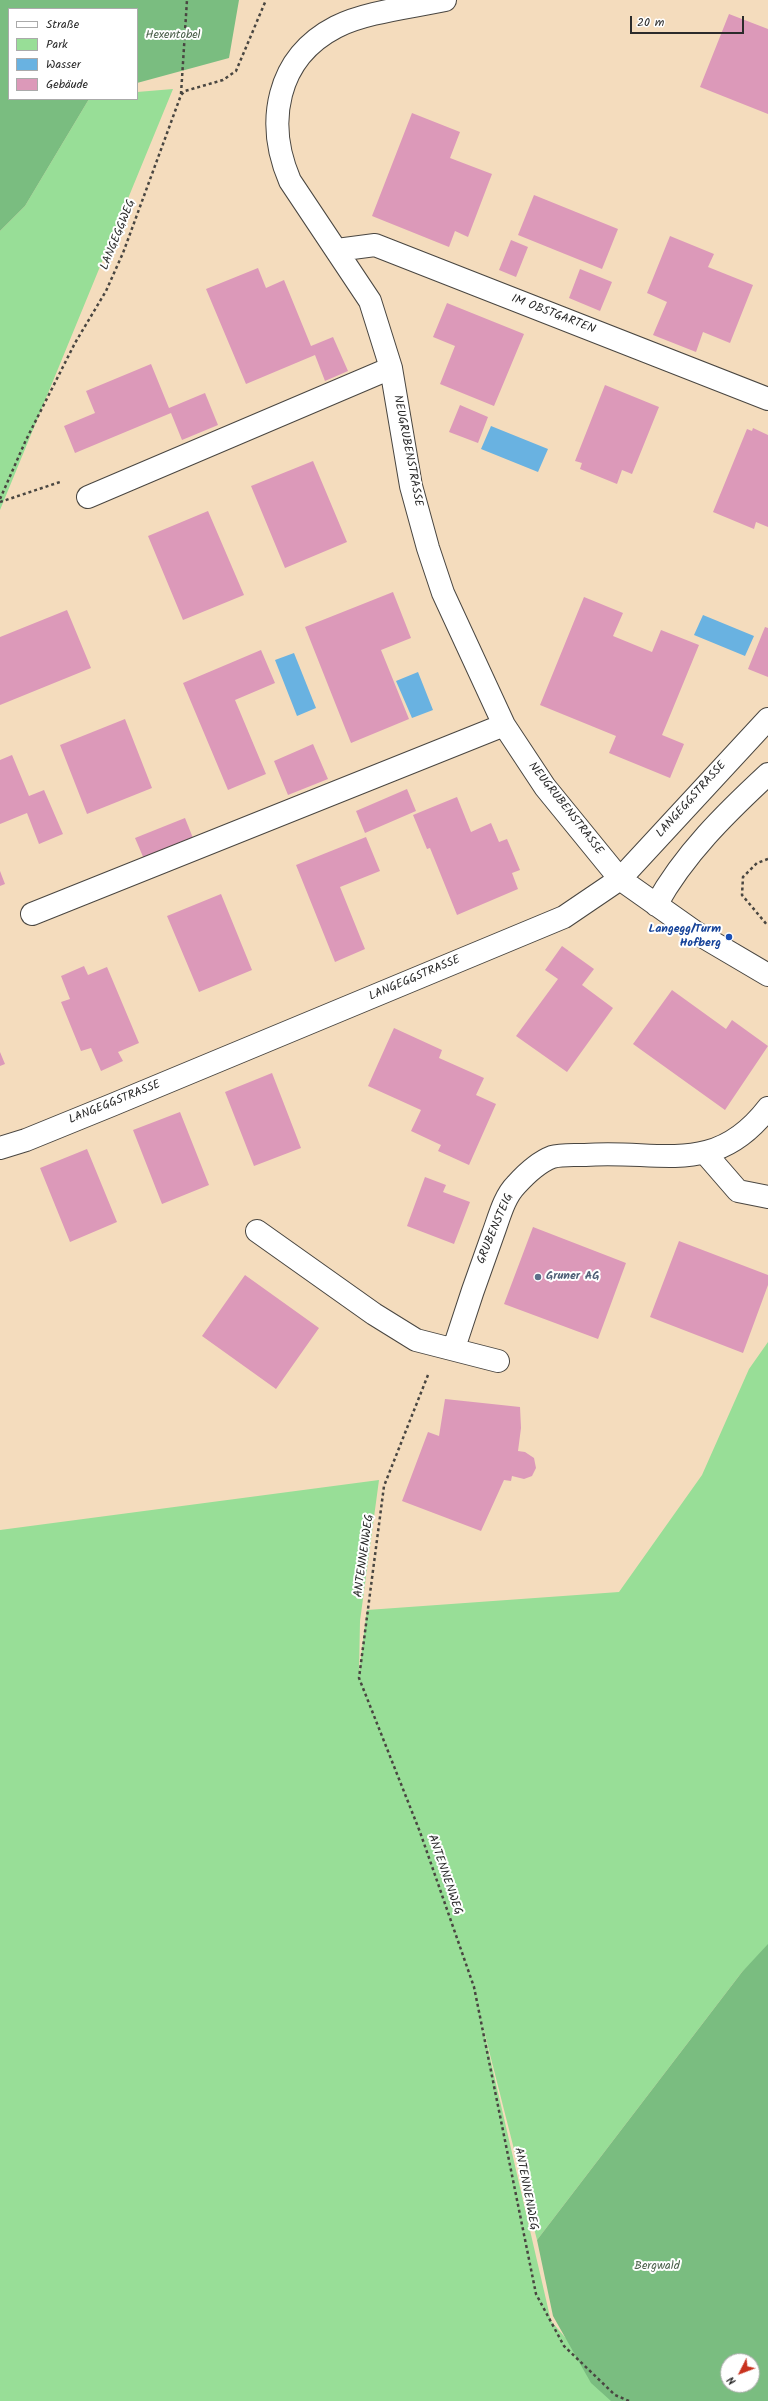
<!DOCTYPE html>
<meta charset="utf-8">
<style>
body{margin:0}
#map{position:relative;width:768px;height:2401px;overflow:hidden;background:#f4dcbd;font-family:Kalam,sans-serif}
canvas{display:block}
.legend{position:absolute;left:8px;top:8px;width:130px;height:92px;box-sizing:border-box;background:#fff;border:1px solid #aaa;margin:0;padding:5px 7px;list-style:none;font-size:12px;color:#2b2b2b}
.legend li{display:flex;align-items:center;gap:8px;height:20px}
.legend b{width:20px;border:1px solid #aaa}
.north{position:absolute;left:720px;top:2353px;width:40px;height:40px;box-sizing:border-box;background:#fff;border:1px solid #aaa;border-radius:50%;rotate:228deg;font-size:11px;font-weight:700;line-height:16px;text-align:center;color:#2b2b2b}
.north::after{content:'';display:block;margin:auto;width:14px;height:18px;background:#c8321e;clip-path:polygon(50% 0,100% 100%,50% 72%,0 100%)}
.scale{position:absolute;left:630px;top:16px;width:114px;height:18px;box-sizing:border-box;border:2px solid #2b2b2b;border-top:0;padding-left:5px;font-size:12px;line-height:14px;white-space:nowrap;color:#2b2b2b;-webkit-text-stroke:3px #fff;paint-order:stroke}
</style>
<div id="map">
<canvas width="768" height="2401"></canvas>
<ul class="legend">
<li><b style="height:5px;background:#fff"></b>Straße</li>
<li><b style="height:11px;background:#98de97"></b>Park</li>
<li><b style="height:11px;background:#69b2e1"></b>Wasser</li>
<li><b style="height:11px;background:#dc99b9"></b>Gebäude</li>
</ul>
<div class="north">N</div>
<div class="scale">20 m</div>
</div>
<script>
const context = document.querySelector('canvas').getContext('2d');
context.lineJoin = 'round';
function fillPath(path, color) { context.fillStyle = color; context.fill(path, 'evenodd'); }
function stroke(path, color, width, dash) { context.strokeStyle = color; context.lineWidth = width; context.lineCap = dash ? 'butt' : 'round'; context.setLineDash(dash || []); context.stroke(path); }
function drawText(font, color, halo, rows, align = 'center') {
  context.font = font + ' Kalam,sans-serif'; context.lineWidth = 4; context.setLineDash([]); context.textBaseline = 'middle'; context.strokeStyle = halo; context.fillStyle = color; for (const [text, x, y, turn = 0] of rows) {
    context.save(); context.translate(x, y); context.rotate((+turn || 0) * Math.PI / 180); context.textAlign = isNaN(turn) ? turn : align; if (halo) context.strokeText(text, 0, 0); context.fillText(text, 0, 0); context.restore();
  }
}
fillPath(new Path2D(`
 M173 89 0 510V231L25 206 89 99H137V92Z
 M768 1342V1948L742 1972 537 2240 481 2019 551 2321 615 2395 624 2401H0V1530L379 1480 360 1621 359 1673 367 1610 619 1592 702 1475 749 1369Z`), '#98de97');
fillPath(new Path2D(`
 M0 0H239L229 58 137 83V9H9V99H89L25 206 0 231Z
 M768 1944V2401H611L591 2383 553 2316 537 2240 742 1972ZM728 2361H752V2385H728Z`), '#7abd80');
fillPath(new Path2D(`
 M491 426 548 449 538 472 481 449Z
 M703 615 754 636 745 656 694 635Z
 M294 653 316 708 297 716 275 660Z
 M418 672 433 710 412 718 396 681Z`), '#69b2e1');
fillPath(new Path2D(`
 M729 14 768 29V114L700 87Z
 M412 113 460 132 450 158 492 174 468 237 455 231 449 247 372 216Z
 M534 195 618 229 602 269 518 235Z
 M670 236 714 254 708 267 753 285 730 343 703 332 696 352 653 335 667 302 647 293Z
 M511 240 528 247 516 277 499 270Z
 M258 268 266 288 284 280 311 346 333 337 348 371 325 381 315 355 246 384 206 289Z
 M580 269 612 282 600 311 569 298Z
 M447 303 524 334 494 406 440 384 455 346 433 337Z
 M151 364 169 408 205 393 218 425 182 440 171 413 75 453 64 426 95 413 86 391Z
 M605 385 659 407 632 474 622 470 617 484 580 469 582 463 575 461Z
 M460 405 488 417 478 443 449 432Z
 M753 428 768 435V527L756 522 754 529 713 512 747 429 752 431Z
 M313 461 347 542 285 568 251 486Z
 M208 511 244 595 183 620 148 536Z
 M393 592 411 638 381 650 409 719 351 743 305 627Z
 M584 597 623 613 613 636 652 652 661 630 699 645 662 735 684 744 670 778 609 753 616 736 540 705Z
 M67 610 91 668 0 705V637Z
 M765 627 768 628V677L748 669Z
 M261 650 275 683 235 700 266 774 228 790 183 683Z
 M125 719 152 788 87 814 60 745Z
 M313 744 328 779 288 795 274 761Z
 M12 755 29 796 44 790 63 834 39 844 27 813 0 824V760Z
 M407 789 416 811 365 833 356 811Z
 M457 797 471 832 491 823 499 842 507 839 520 870 512 873 518 889 457 915 430 848 427 849 413 815Z
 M185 818 193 838 144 859 135 838Z
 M366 837 380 871 340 887 365 949 335 962 296 865Z
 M0 871 5 884 0 886Z
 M221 894 252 970 199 992 167 916Z
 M562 946 594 969 582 985 613 1008 567 1072 516 1036 558 979 545 970Z
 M84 966 88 975 107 967 139 1043 118 1052 123 1061 101 1071 91 1048 81 1051 61 1002 70 999 61 976Z
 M672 990 726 1029 732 1020 768 1046 725 1110 633 1044Z
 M394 1028 442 1050 439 1058 484 1078 476 1095 496 1104 469 1165 438 1151 441 1145 411 1131 421 1110 368 1086Z
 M0 1052 5 1064 0 1066Z
 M272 1073 301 1148 254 1166 225 1092Z
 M180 1112 209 1185 162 1204 133 1130Z
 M87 1149 117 1222 70 1242 40 1168Z
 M425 1177 446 1185 443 1192 470 1202 454 1244 407 1226Z
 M533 1227 626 1263 598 1339 504 1304Z
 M679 1241 768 1275V1285L743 1353 650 1317Z
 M245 1275 319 1328 276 1389 202 1336Z
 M445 1399 520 1407 521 1428 518 1451 525 1452 534 1458 536 1468 532 1476 524 1479 512 1476 511 1481 504 1480 481 1531 402 1501 428 1432 439 1436Z`), '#dc99b9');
const minor = new Path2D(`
 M445 0C413 7 365 12 336 27 276 58 265 123 290 181L370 301 391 368 411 486 428 548 443 593 504 725 545 787 620 879 695 932 768 975
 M337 250 375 245 768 399
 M88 497 391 368
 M656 905C684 854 726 813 768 774
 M32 914 504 725
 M0 1148 26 1140 112 1105 564 917 620 879 768 719
 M705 1153 738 1191 768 1197
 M257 1231 374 1314 416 1340 498 1361
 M454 1348C466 1310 479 1272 493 1234 499 1218 504 1197 516 1185 525 1175 539 1162 552 1157 561 1154 575 1155 585 1155 659 1149 714 1178 768 1108`);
stroke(minor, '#494641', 24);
stroke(new Path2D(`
 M181 94 187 0
 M0 499 26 440 75 343 106 291 123 253 181 95 185 91 223 80 236 71 266 0
 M0 502 60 482
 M768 859 757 863 743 877 742 895 768 926
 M428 1375 384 1486 359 1678 420 1832 474 1987 536 2294 564 2346 615 2395 629 2401`), '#494641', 2.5, [3, 3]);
stroke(minor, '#fff', 22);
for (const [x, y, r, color] of [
 [729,937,4,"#1a4fb4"],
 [538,1277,4,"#5c6f8a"]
]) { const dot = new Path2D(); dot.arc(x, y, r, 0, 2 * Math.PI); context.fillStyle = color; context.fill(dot); stroke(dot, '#fff', 1.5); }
drawText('12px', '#4c614b', '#fff', [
 ["Hexentobel",173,36],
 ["Bergwald",657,2267]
]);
drawText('12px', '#2b2b2b', '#fff', [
 ["LANGEGGWEG",119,235,-68],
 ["IM OBSTGARTEN",553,315,21],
 ["NEUGRUBENSTRASSE",407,451,79],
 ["LANGEGGSTRASSE",692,800,-48],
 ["NEUGRUBENSTRASSE",565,809,52],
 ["LANGEGGSTRASSE",415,979,-23],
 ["LANGEGGSTRASSE",115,1103,-22],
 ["GRUBENSTEIG",496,1229,-67],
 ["ANTENNENWEG",365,1556,-82],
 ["ANTENNENWEG",444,1875,71],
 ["ANTENNENWEG",525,2189,79]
]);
drawText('bold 12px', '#164399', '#fff', [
 ["Langegg/Turm",721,930],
 ["Hofberg",721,944]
], 'right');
drawText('bold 12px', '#4e5e75', '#fff', [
 ["Gruner AG",546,1277]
], 'left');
</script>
